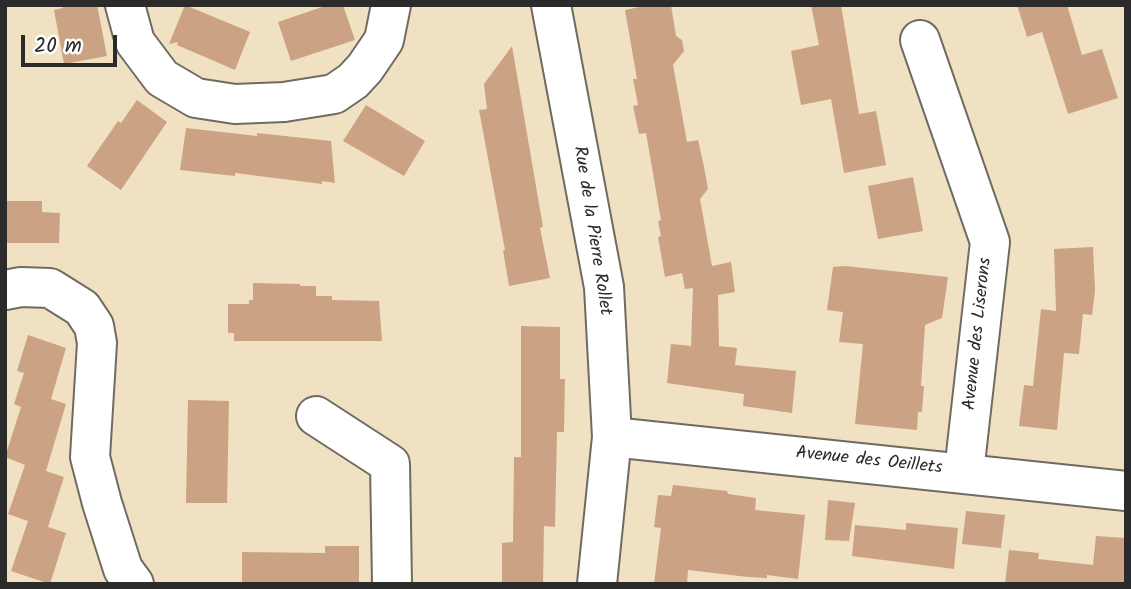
<!DOCTYPE html>
<style>
body{margin:0}
#map{position:relative;width:1131px;height:589px;overflow:hidden;background:#f1e1c3;font-family:Kalam,sans-serif}
canvas{display:block}
.frame{position:absolute;inset:0;border:7px solid #2b2b2b;pointer-events:none}
.scale{position:absolute;left:21px;top:35px;width:96px;height:32px;box-sizing:border-box;border:4px solid #2b2b2b;border-top:0;padding-left:9px;font-size:21px;line-height:24px;white-space:nowrap;color:#2b2b2b;-webkit-text-stroke:5px #fff;paint-order:stroke}
</style>
<div id="map">
<canvas width="1131" height="589"></canvas>
<div class="frame"></div>
<div class="scale">20 m</div>
</div>
<script>
const context = document.querySelector('canvas').getContext('2d');
context.lineJoin = 'round';
function fillPath(path, color) { context.fillStyle = color; context.fill(path, 'evenodd'); }
function stroke(path, color, width, dash) { context.strokeStyle = color; context.lineWidth = width; context.lineCap = dash ? 'butt' : 'round'; context.setLineDash(dash || []); context.stroke(path); }
function drawText(font, color, halo, rows, align = 'center') {
  context.font = font + ' Kalam,sans-serif'; context.lineWidth = 6; context.setLineDash([]); context.textBaseline = 'middle'; context.strokeStyle = halo; context.fillStyle = color; for (const [text, x, y, turn = 0] of rows) {
    context.save(); context.translate(x, y); context.rotate((+turn || 0) * Math.PI / 180); context.textAlign = isNaN(turn) ? turn : align; if (halo) context.strokeText(text, 0, 0); context.fillText(text, 0, 0); context.restore();
  }
}
fillPath(new Path2D(`
 M63 5H97L107 56 64 64 54 10 63 8Z
 M185 5 250 32 235 70 177 45 178 42 169 44Z
 M328 5H343L355 40 291 61 278 22Z
 M649 5H671L676 36 682 40 684 51 673 65 687 142 698 140 704 167 708 189 700 199 712 266 731 262 735 292 718 295 719 346 737 348 735 365 796 371 792 413 743 406 744 394 667 383 671 344 691 346 693 288 685 289 682 273 665 277 658 237 661 236 658 221 661 220 646 133 639 134 633 106 638 105 633 79H637L625 10Z
 M811 5H841L859 114 876 111 886 165 844 173 831 99 801 105 791 51 819 45Z
 M1017 5H1067L1082 55 1102 49 1118 98 1068 114 1042 32 1027 37Z
 M512 46 543 227 540 228 550 278 509 286 503 250H505L479 110 487 109 484 84Z
 M137 100 167 122 121 190 87 166 118 121 121 123Z
 M366 105 425 141 404 176 343 141Z
 M186 128 257 136V133L331 141 335 183 322 181V184L235 173V176L180 170Z
 M913 177 923 231 878 239 868 186Z
 M5 201H42V212L60 213 59 243H5Z
 M1093 247 1095 290 1092 315 1083 314 1079 354 1064 353 1057 430 1019 426 1024 385 1033 386 1041 309 1056 311 1054 249Z
 M845 266 948 277 942 318 925 325 921 386H924L922 412H918L917 430 855 424 863 344 839 342 843 312 827 310 833 267Z
 M253 283 300 284V286H316V296H332V300L379 301 382 341H234V333H228V304H249V300H253Z
 M521 326 560 327V379H565L564 432H557L555 527 544 526 543 584H502V543L513 542 514 457H521Z
 M28 335 66 348 51 399 66 404 46 471 64 477 48 527 66 533 50 584 11 571 28 521 8 514 25 465 5 457 21 407 14 404 24 373 17 371Z
 M188 400 229 401 227 503H186Z
 M673 485 727 491 728 494 756 498 755 510 805 515 798 579 767 575V578L748 577 688 570 687 584H654L661 528 654 527 658 495 671 496Z
 M828 500 855 503 849 541 825 540Z
 M966 511 1005 515 1001 548 962 544Z
 M906 523 958 528 954 569 852 556 855 525 906 530Z
 M1096 536 1126 538V584H1005L1009 550 1039 553 1038 559 1093 565Z
 M325 546H359V584H242V552L325 553Z`), '#cba283');
const minor = new Path2D(`
 M125 5 135 42 162 78 196 98 235 104 284 102 334 94 353 81 365 68 384 40 391 5
 M551 5 604 287 612 437 597 584
 M920 40 990 242 964 472
 M5 290 21 287 50 288 82 308 94 326 97 343 90 457 102 503 123 569 134 584
 M316 416 390 464 392 584
 M612 437 1126 491`);
stroke(minor, '#706b60', 42);
stroke(minor, '#fff', 38);
drawText('18px', '#2b2b2b', '#fff', [
 ["Rue de la Pierre Rollet",591,231,81],
 ["Avenue des Liserons",979,334,-84],
 ["Avenue des Oeillets",869,462,6]
]);
</script>
